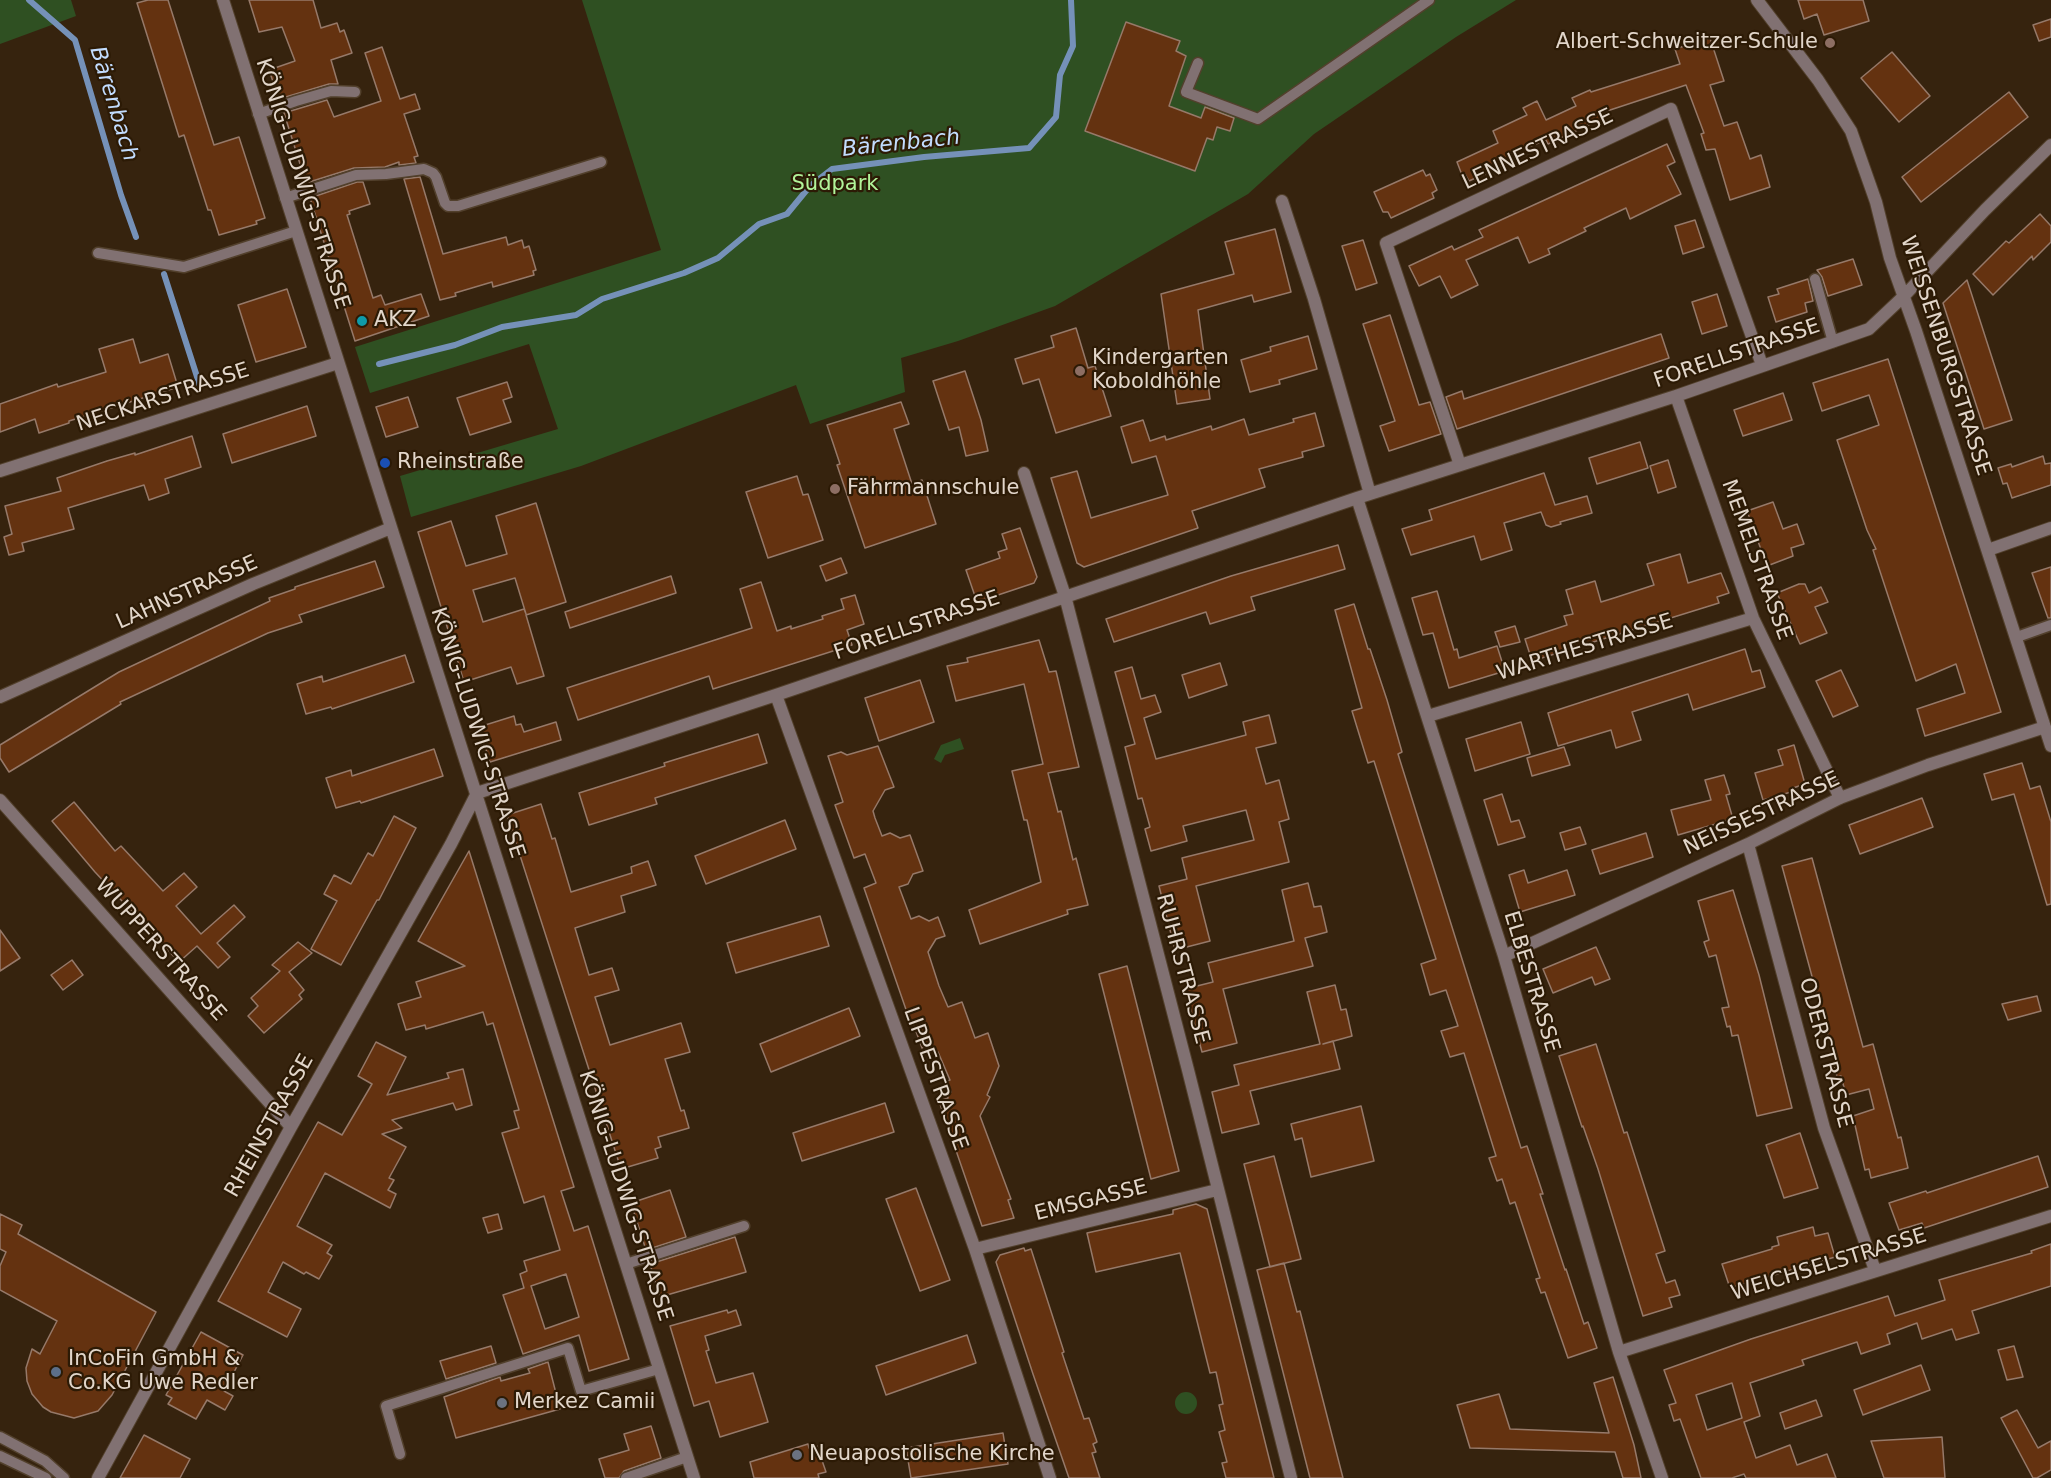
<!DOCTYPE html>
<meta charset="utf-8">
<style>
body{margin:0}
canvas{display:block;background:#36230e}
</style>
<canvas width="2051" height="1478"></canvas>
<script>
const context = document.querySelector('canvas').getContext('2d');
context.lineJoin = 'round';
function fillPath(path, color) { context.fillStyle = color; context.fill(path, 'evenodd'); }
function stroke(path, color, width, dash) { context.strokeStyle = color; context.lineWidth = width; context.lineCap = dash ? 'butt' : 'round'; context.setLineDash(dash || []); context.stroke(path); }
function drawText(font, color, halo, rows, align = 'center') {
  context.font = font + ' "DejaVu Sans",sans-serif'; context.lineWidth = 4.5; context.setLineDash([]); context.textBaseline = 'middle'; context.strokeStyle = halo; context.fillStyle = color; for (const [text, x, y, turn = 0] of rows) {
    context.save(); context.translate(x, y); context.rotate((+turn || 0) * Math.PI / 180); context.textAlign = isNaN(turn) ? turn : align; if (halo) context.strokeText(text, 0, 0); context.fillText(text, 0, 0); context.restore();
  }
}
fillPath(new Path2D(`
 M0 0H71L76 16 0 44Z
 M582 0H1516L1456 37 1314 134 1248 194 1055 306 958 341 901 358 905 392 810 424 796 385 581 466 411 517 400 476 558 429 529 344 370 393 355 347 661 250Z
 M960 738 964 749 945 755 941 763 934 759 941 745Z
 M1175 1403a11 11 0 1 1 22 0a11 11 0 1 1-22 0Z`), '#2f5022');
stroke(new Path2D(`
 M29 0 75 40 121 195 136 237
 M164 274 200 386
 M379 364 455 345 502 327 576 315 602 299 684 273 718 258 759 224 787 214 810 186 832 169 924 157 1029 148 1056 117 1060 75 1073 46 1071 0`), '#7591b8', 6);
const building = new Path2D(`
 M148 0H168L214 145 239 137 265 218 256 221 257 224 219 235 211 210H208L184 135 179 137 137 3Z
 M249 0H313L321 28 337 23 340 32 344 30 352 53 331 60 338 84H329L279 99 269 70 295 61 282 27 259 32Z
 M1798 0H1863L1869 21 1824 35 1817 14 1804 19Z
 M2051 19V37L2039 41 2033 25Z
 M1126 22 1180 41 1176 51 1186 56 1169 106 1201 118 1205 107 1234 118 1230 131 1217 127 1213 140 1207 138 1195 171 1085 131Z
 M1710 38 1724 81 1710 85 1724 126 1737 122 1750 159 1761 155 1770 187 1730 200 1715 149 1706 150 1701 134 1704 133 1686 85 1601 113 1603 118 1548 144 1546 140 1511 154 1513 161 1469 181 1465 174 1462 175 1457 162 1498 143 1493 131 1527 115 1523 108 1537 101 1546 120 1576 106 1572 98 1590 90 1591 92 1680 64 1675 49Z
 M382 47 400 99 415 94 420 109 404 114 418 156 414 157 416 163 399 165V162L385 167 354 168 306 183 284 113 327 100 334 117 381 101 365 53Z
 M1892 52 1930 96 1899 122 1861 78Z
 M2009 92 2028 117 1921 202 1902 177Z
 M1667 144 1675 162 1667 166 1681 194 1630 219 1626 208 1584 228 1586 231 1548 249 1550 254 1529 263 1518 237 1466 260 1478 285 1451 298 1440 276 1419 286 1409 266 1452 246 1454 250 1483 237 1479 230Z
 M1423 170 1426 176 1430 174 1437 190 1432 193 1434 198 1391 218 1388 212H1383L1374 192Z
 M420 177 443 254 506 237 508 245 522 240 524 248 529 246 536 270 533 271 534 275 493 287 492 282 455 293 456 296 440 300 404 179Z
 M357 182H363L370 204 349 211 350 214 347 215 373 298 381 295 385 305 421 294 429 316 355 341 310 198Z
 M2040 214 2051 226V242L2033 260 2032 256 1993 295 1973 274 2006 241 2009 243Z
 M1695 220 1704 247 1683 254 1675 226Z
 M1275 229 1291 292 1254 302 1252 295 1198 310 1210 399 1177 404 1161 294 1234 274 1225 242Z
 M1363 240 1377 283 1356 290 1342 246Z
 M1853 259 1862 285 1828 296 1822 277 1817 270Z
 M1808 279 1813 301 1805 303 1807 312 1776 322 1768 297 1779 294 1777 289Z
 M1967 280 2012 420 1984 429 1943 303Z
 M287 289 306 347 256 362 238 305Z
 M1717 294 1727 326 1702 334 1692 302Z
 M1390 315 1419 405 1430 402 1441 434 1389 451 1380 426 1395 421 1363 324Z
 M1076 328 1088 368 1095 366 1111 416 1056 433 1039 379 1023 384 1015 359 1054 347 1051 336Z
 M1661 334 1669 358 1457 429 1446 397 1462 391 1464 399Z
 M1308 336 1317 369 1279 380 1280 384 1250 392 1241 360 1271 351 1270 347Z
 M133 339 140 363 168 354 178 387 69 421V423L39 433 35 419 0 432V404L57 384 58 387 106 372 99 349Z
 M1888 359 2001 712 1925 736 1917 709 1965 693 1956 664 1916 681 1873 550 1876 549 1867 530 1837 440 1879 425 1869 395 1822 411 1813 383Z
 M965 371 981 420 988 451 966 456 959 427 949 430 933 381Z
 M507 382 512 397 503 400 511 422 470 435 457 398Z
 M1783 393 1792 420 1743 436 1734 410Z
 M408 397 418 427 386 437 376 407Z
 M901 402 909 424 894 429 912 484 922 480 936 524 865 548 837 465 840 464 827 425Z
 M307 406 316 436 232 463 223 434Z
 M1315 413 1324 446 1302 452 1303 457 1259 469 1265 487 1192 511 1198 528 1084 567 1077 563 1051 478 1077 471 1091 518 1168 495 1156 456 1132 463 1121 427 1143 420 1150 441 1165 436 1166 440 1211 426 1212 430 1244 419 1249 435 1294 422 1293 419Z
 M192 436 201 467 165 479 169 493 149 500 144 485 68 508 74 529 22 543 24 551 9 555 4 537 12 534 5 506 61 491 57 478 107 461 135 453V455Z
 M1640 442 1648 468 1597 484 1589 458Z
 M2043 456 2045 464 2051 463V485L2012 498 2007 483 2003 484 1998 468 2011 464 2012 467Z
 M1668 460 1676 487 1658 493 1650 466Z
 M1544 473 1555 505 1587 496 1592 513 1560 522 1561 524 1551 527 1546 525 1541 512 1504 523 1512 550 1481 560 1474 536 1411 555 1402 529 1432 520 1429 510Z
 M797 476 803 495 808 494 823 540 768 558 746 492Z
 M1773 502 1783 529 1797 524 1804 544 1791 548 1793 556 1767 566 1747 511Z
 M536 503 566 602 526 615 544 676 517 684 511 667 464 682 418 532 451 521 466 566 507 554 496 516ZM515 578 526 614 524 609 483 622 473 590Z
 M1020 528 1037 577 1034 583 977 602 966 570 1000 558 998 552 1007 549 1002 534Z
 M1338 545 1345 569 1251 597 1255 610 1210 624 1206 612 1114 642 1106 619 1231 576Z
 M1680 554 1688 583 1721 573 1729 593 1717 597 1719 603 1532 661 1525 639 1567 625 1564 616 1573 614 1566 590 1595 581 1601 602 1614 598 1654 585 1647 564Z
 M841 558 847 573 826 581 820 566Z
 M375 561 384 587 299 615 302 622 268 633 120 702 121 704 9 772 0 758V745L119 672 270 601 269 598 295 589V587Z
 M2051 567V618H2048L2032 573Z
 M671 576 676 593 570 628 565 612Z
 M761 582 777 631 791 626V629L823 619 822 616 844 609 841 599 855 595 864 624 847 630 852 645 713 689 709 676 578 720 567 688 752 628 740 589Z
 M1799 584H1805L1809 593 1821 587 1828 602 1815 607 1827 633 1800 644 1777 593Z
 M1437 591 1454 650 1457 649 1459 658 1497 646 1505 671 1449 688 1433 633 1423 635 1412 598Z
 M1354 604 1368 649H1370L1387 700 1402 752 1398 754 1521 1148 1527 1146 1543 1194H1540L1565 1270 1566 1269 1584 1324 1588 1322 1597 1348 1568 1358 1545 1292 1541 1293 1536 1279 1540 1278 1515 1202 1510 1204 1502 1179 1497 1181 1489 1158 1496 1156 1464 1053 1450 1057 1441 1031 1458 1026 1446 990 1430 995 1421 964 1436 959 1374 761 1368 763 1352 711 1362 708 1335 610Z
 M1515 626 1520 642 1500 647 1495 632Z
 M1039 640 1049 672 1056 671 1079 767 1048 773 1058 812 1061 811 1073 860 1076 858 1088 905 1067 910 1068 914 980 944 969 910 1041 882 1027 820H1024L1012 771 1043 764 1024 684 956 701 947 666 968 662 967 658Z
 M1745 649 1752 672 1760 670 1765 687 1693 710 1688 694 1632 712 1641 740 1616 748 1611 730 1558 746 1548 713Z
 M405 655 414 682 332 709 331 707 306 714 297 684 322 676 323 682Z
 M1220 663 1227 685 1189 698 1182 675Z
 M1132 667 1141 699 1155 695 1161 712 1144 718 1156 759 1246 735 1243 722 1269 715 1276 743 1256 748 1266 784 1279 780 1289 819 1279 822 1289 862 1196 886 1210 941 1175 950 1159 886 1187 879 1182 858 1254 840 1246 810 1183 826 1187 841 1151 851 1145 829 1150 827 1142 798 1138 799 1125 747 1135 744 1115 672Z
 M1841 670 1858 706 1833 717 1816 681Z
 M920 680 934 722 879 741 865 698Z
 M514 716 516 725 521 724 524 732 556 722 561 740 490 762 479 727Z
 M1521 722 1530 754 1475 771 1466 739Z
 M758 734 767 763 655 798 657 804 589 825 579 793 665 766 664 763Z
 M1794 745 1805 784 1790 789 1791 792 1763 800 1755 773 1783 765 1778 750Z
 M878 746 894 787 885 790 873 811 875 818 882 836 890 833 900 838 910 835 923 871 913 874 908 884 899 887 911 919 919 916 929 921 938 917 945 936 936 939 928 952 939 986 948 1007 962 1002 975 1038 988 1033 999 1066 987 1095 990 1097 980 1116 1011 1199 1008 1200 1014 1218 982 1226 939 1101 948 1098 947 1093 951 1092 947 1081 950 1080 938 1052 928 1055 925 1046 922 1048 913 1023 911 1024 864 888 876 883 865 854 854 858 835 805 843 802 828 756 841 752 847 755Z
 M1564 747 1570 765 1532 776 1527 758Z
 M434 749 443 776 361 803 360 801 336 808 326 778 351 770 352 776Z
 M2022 763 2030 789 2040 786 2051 822V904L2047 905 2014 794 1992 800 1984 774Z
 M1724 775 1730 794 1726 795 1733 819 1678 835 1671 810 1711 800 1705 780Z
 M1502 794 1511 822 1519 820 1525 837 1498 845 1484 800Z
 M1922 798 1933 827 1860 854 1849 825Z
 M74 802 115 851 121 846 163 891 184 873 197 887 176 906 201 934 234 905 245 917 217 943 230 957 218 968 197 946 179 962 95 872 52 821Z
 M541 804 552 839 555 838 571 892 632 873 631 867 648 861 656 885 621 896 625 912 575 928 589 975 612 968 619 990 595 997 610 1045 681 1023 690 1052 665 1059 681 1111 684 1110 689 1128 658 1137 661 1147 655 1149 658 1158 621 1169 507 815Z
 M394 816 416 828 379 900H377L341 965 311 949 337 901 324 894 334 875 351 884 368 853 373 856Z
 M785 820 796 849 706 884 695 856Z
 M1580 827 1586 844 1565 850 1560 833Z
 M1646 833 1653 857 1600 874 1592 850Z
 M469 851 574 1187 561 1191 574 1231 588 1226 629 1359 589 1371 579 1335 523 1354 503 1295 524 1288 520 1274 527 1271 524 1261 560 1250 544 1196 524 1203 502 1133 519 1128 514 1111 519 1110 493 1023 487 1025 483 1012 426 1029 425 1025 406 1030 398 1004 421 997 416 982 465 966 418 941ZM566 1274 579 1317 545 1329 531 1286Z
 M1812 858 1863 1047 1873 1044 1898 1138 1901 1137 1908 1168 1871 1178 1869 1169 1865 1170 1853 1116 1874 1109 1869 1089 1846 1095 1841 1076 1837 1077 1834 1062 1835 1061 1782 866Z
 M1524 870 1528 883 1567 870 1575 895 1520 912 1509 875Z
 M1308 883 1314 907 1321 906 1327 932 1305 938 1313 966 1223 989 1237 1043 1202 1052 1185 989 1213 982 1208 963 1294 941 1282 890Z
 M1733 890 1759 975 1792 1108 1757 1116 1738 1035 1732 1036 1730 1026 1727 1027 1722 1008 1729 1007 1716 955 1709 957 1704 942 1709 940 1698 901Z
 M820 916 829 946 736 973 727 943Z
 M0 930 20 958 0 971Z
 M298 942 312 953 289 972 304 990 299 995 302 999 264 1033 248 1016 258 1006 251 998 280 971 272 965Z
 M1596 947 1610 979 1595 985 1592 977 1553 993 1543 969Z
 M72 960 83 975 63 990 51 975Z
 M1127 966 1179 1171 1151 1179 1099 974Z
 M1335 985 1341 1010 1346 1009 1352 1036 1323 1044 1333 1041 1340 1069 1250 1091 1259 1124 1222 1133 1212 1092 1239 1085 1234 1065 1320 1044 1307 992Z
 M2037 996 2041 1011 2008 1020 2002 1004Z
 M849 1008 860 1036 771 1072 760 1044Z
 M376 1042 406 1057 387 1095 449 1078 447 1073 463 1069 472 1105 456 1110 453 1103 392 1120 402 1128 382 1134 406 1147 389 1178 394 1180 388 1190 396 1194 390 1208 325 1173 297 1226 332 1245 327 1253 332 1256 319 1279 306 1272 304 1274 283 1262 268 1292 301 1309 287 1337 218 1301 318 1122 342 1135 372 1084 358 1076Z
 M1596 1044 1624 1133 1627 1132 1665 1251 1656 1254 1666 1283 1675 1280 1680 1295 1669 1298 1672 1307 1643 1316 1598 1169 1583 1126 1582 1127 1559 1056Z
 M885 1103 894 1132 802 1161 793 1133Z
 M1361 1106 1374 1161 1311 1177 1302 1138 1295 1140 1291 1124Z
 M1800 1133 1818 1188 1784 1198 1766 1145Z
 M1274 1156 1301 1259 1270 1267 1244 1164Z
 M2038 1156 2048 1187 1924 1228 1922 1223 1899 1230 1889 1203 1926 1191 1927 1193Z
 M916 1188 950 1280 920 1291 886 1199Z
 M670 1190 686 1237 646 1250 631 1203Z
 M1196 1204 1207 1209 1274 1478H1226L1222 1463 1227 1462 1219 1432 1225 1430 1219 1405 1223 1404 1216 1372 1210 1373 1180 1253 1096 1272 1087 1233 1173 1214V1210Z
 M0 1214 22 1225 18 1234 156 1312 112 1395 98 1411 74 1418 51 1412 43 1407 32 1394 27 1381 26 1368 32 1349 40 1354 57 1321 0 1290V1266L6 1252 0 1249Z
 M498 1214 502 1229 488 1233 483 1218Z
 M1813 1227 1815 1236 1828 1233 1835 1257 1730 1288 1722 1264 1772 1249V1247L1779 1245 1777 1237Z
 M735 1237 746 1272 660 1297 650 1264Z
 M2051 1244V1286L1972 1311 1979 1333 1956 1340 1952 1329 1922 1339 1917 1323 1887 1334 1890 1344 1861 1354 1857 1342 1802 1360 1804 1365 1750 1383 1760 1416 1744 1422 1756 1458 1790 1445 1797 1465 1827 1454 1836 1478H1746L1744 1474 1732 1478H1701L1680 1419 1674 1421 1669 1405 1676 1403 1664 1370 1751 1339 1888 1296 1895 1316 1945 1300 1939 1280 2032 1253 2031 1251ZM1732 1383 1742 1418 1707 1430 1696 1395Z
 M1024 1248 1025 1251 1031 1249 1064 1352 1062 1353 1084 1419 1089 1418 1097 1442 1093 1444 1096 1452 1092 1453 1100 1478H1069L1033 1374 996 1262 1000 1255Z
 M1284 1263 1297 1312 1300 1311 1343 1478H1310L1257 1270Z
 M727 1310 728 1313 736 1310 741 1325 705 1336 709 1350 706 1351 716 1383 753 1373 768 1422 720 1437 709 1401 694 1406 670 1326Z
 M201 1332 243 1355 224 1391 233 1396 225 1410 207 1400 196 1419 168 1404 172 1398 166 1395Z
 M967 1335 976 1363 886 1395 876 1366Z
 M491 1346 496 1363 446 1379 440 1361Z
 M2014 1346 2023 1377 2007 1380 1998 1350Z
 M548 1362 560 1409 456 1438 444 1397 500 1377 501 1381 530 1373 528 1369Z
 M1921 1365 1930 1390 1863 1415 1854 1390Z
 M1613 1377 1634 1445 1641 1478H1623L1615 1452 1470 1448 1457 1405 1499 1394 1510 1429 1609 1433 1594 1383Z
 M1816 1400 1822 1416 1785 1429 1780 1413Z
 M2017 1410 2038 1448 2051 1441V1470L2037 1478H2033L2001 1418Z
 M651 1426 661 1458 624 1471 619 1478H605L599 1459 629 1450 624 1434Z
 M1003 1433 1008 1464 911 1478 906 1448Z
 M144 1435 190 1459 180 1478H120Z
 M1942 1437 1945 1478H1884L1871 1441Z
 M808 1444 809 1448 817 1446 826 1472 818 1474 819 1478H754L750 1462Z`);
fillPath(building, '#643210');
stroke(building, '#967969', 1.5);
const service = new Path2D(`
 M1198 63 1186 92 1258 119 1429 0
 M258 114 296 101 331 91 355 92
 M285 198 356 175 386 174 424 169 433 173 436 177 445 203 448 206H458L601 162
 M98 253 184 267 296 231
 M1815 279 1833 342
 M2017 637 2051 625
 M626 1264 744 1226
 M0 1437 45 1461 64 1478
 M400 1454 386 1406 568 1348 581 1391 659 1369
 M0 1456 46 1478
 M626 1478 687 1457`);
const minor = new Path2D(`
 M223 0 694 1478
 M1757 0 1818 80 1851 131 1876 202 1890 258 1916 331 2051 746
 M1282 201 1314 299 1370 494
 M1676 396 1753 618 1840 798
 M1460 465 1386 243 1671 109 1762 365
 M0 471 338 363
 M1024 473 1065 596 1188 1070 1291 1478
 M1357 498 1504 956 1619 1352 1662 1478
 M1988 550 2051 528
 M776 695 975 1249 1050 1478
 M0 697 253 584 391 528
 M1428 716 1753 618
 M0 800 291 1127
 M1748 844 1824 1128 1875 1270
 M1504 956 1748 844 1840 798 1928 765 2045 727
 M975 1249 1217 1190
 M1619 1352 2051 1216
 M98 1478 291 1127 451 844 477 793 776 695 1357 498 1676 396 1869 329 1904 296 1985 210 2051 145`);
stroke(service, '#52402c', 13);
stroke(minor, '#52402c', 14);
stroke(service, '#817172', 10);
stroke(minor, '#817172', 12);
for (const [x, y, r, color] of [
 [1830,43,6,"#8d6e63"],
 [362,321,6,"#0f9aa8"],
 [1080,371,6,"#8d6e63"],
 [385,463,6,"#1a4fb4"],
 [835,489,6,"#8d6e63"],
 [56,1372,6,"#5c6f8a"],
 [502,1403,6,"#6b7280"],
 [797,1455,6,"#6b7280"]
]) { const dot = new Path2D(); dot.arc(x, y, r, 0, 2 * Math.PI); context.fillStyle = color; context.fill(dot); stroke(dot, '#2c1a05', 2); }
drawText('21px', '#e2d6ca', '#2c1a05', [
 ["Albert-Schweitzer-Schule",1818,43,"right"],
 ["AKZ",374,321],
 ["Kindergarten",1092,359],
 ["Koboldhöhle",1092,383],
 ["Rheinstraße",397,463],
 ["Fährmannschule",847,489],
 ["InCoFin GmbH &",68,1360],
 ["Co.KG Uwe Redler",68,1384],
 ["Merkez Camii",514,1403],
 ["Neuapostolische Kirche",809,1455]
], 'left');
drawText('21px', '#e2d6ca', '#2c1a05', [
 ["LENNESTRASSE",1538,150,-25],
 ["KÖNIG-LUDWIG-STRASSE",302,184,72],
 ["FORELLSTRASSE",1737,354,-19],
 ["WEISSENBURGSTRASSE",1945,356,72],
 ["NECKARSTRASSE",163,398,-18],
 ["MEMELSTRASSE",1756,560,70],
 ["LAHNSTRASSE",187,593,-24],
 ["FORELLSTRASSE",917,626,-19],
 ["WARTHESTRASSE",1585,648,-17],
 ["KÖNIG-LUDWIG-STRASSE",477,733,72],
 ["NEISSESTRASSE",1762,814,-25],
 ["WUPPERSTRASSE",160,950,48],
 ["RUHRSTRASSE",1182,969,75],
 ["ELBESTRASSE",1531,982,73],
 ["ODERSTRASSE",1825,1053,75],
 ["LIPPESTRASSE",935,1079,70],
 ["RHEINSTRASSE",270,1126,-61],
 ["KÖNIG-LUDWIG-STRASSE",625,1196,72],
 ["EMSGASSE",1091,1201,-14],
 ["WEICHSELSTRASSE",1829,1265,-17]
]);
drawText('21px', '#b1f399', '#2c1a05', [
 ["Südpark",835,185]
]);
drawText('italic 22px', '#c2dcfe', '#2c1a05', [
 ["Bärenbach",113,104,73],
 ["Bärenbach",901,144,-6]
]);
</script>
